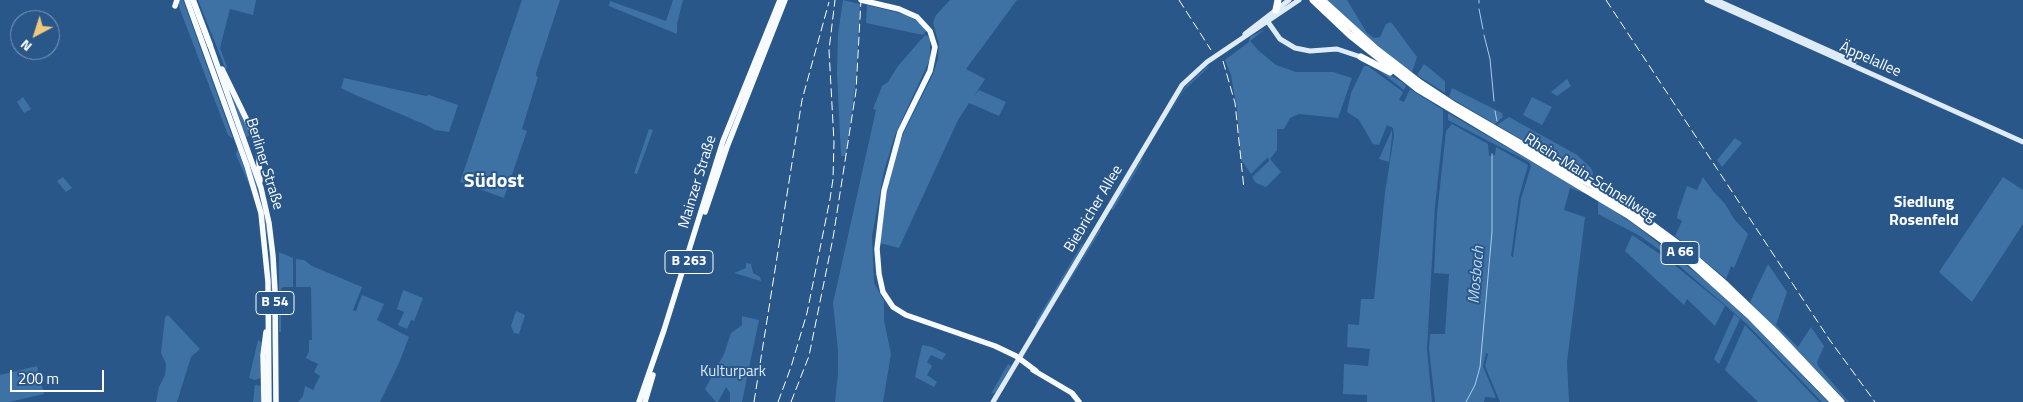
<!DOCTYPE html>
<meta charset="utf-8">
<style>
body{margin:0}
#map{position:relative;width:2023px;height:402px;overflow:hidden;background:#295789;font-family:"Titillium Web",sans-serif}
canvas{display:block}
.north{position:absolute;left:10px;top:10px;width:50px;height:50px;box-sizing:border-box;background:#295789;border:1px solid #7f9ab8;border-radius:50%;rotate:220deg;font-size:14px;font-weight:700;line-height:20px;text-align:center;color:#fff}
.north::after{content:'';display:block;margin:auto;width:18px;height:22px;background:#f0c97d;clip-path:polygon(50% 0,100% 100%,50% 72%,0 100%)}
.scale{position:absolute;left:10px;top:370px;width:94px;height:22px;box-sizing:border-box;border:2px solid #fff;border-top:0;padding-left:6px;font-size:15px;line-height:18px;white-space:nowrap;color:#fff;-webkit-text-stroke:4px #295789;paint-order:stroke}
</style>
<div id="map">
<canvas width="2023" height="402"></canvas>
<div class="north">N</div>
<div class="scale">200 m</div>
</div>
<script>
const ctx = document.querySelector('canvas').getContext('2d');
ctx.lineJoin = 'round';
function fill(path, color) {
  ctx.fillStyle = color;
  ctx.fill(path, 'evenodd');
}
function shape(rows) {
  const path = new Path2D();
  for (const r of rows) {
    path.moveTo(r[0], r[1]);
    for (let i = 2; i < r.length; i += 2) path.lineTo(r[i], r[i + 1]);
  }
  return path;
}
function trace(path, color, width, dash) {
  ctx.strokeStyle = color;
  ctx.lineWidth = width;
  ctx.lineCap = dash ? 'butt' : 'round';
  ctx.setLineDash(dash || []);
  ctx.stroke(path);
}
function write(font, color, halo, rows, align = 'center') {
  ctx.font = font + ' "Titillium Web",sans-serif';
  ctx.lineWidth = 4;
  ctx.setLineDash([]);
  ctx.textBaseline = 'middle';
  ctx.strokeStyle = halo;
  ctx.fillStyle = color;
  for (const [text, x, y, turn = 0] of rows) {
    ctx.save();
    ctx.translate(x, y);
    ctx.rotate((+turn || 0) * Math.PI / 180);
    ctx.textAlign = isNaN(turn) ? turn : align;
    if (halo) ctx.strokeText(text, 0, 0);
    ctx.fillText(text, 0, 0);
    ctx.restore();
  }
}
fill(shape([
 [179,0,183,0,233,139,228,135,179,7],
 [198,0,256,0,253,15,230,9,220,48,227,67,226,70],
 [522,0,560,0,536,73,536,76,538,77,522,129,527,131,504,198,460,182],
 [673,0,683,0,677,24,677,34,609,6,610,1,666,21],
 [843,0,860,4,860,6,856,79,846,156,841,156,837,72,838,34],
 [950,0,1017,0,966,69,985,79,974,96,979,90,1006,102,999,116,969,103,958,120,899,248,880,243,886,196,895,157,904,132,933,74,938,59,939,44,933,23,936,15],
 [1327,0,1347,0,1367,33,1374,38,1380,37,1386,24,1391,22,1417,57,1412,72,1403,67,1358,29],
 [867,5,907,15,921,24,926,31,923,35,866,23],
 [1265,29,1250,41,1259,51,1276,65,1296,72,1333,72,1352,78,1338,118,1299,114,1290,118,1284,129,1277,129,1277,150,1270,159,1281,172,1266,187,1256,183,1252,177,1269,161,1268,157,1251,174,1241,160,1237,109,1231,75,1225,60,1249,42,1250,37],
 [925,35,929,37,930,40,930,59,895,135,884,171,872,236,874,283,884,301,884,320,891,354,883,402,835,402,838,373,838,350,833,303,876,110,873,109,882,86,888,82,898,66],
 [1369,63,1402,82,1406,86,1404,90],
 [1424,64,1445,81,1445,93,1417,75],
 [1208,66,1209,67,1185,89,1161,126,1186,86],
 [1364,66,1368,66,1403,92,1399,100,1404,102,1410,89,1443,110,1443,132,1435,206,1427,349,1432,402,1367,402,1367,395,1343,394,1344,364,1368,366,1370,349,1347,347,1348,324,1359,325,1361,299,1374,299,1385,193,1394,136,1393,128,1387,125,1379,145,1373,144,1359,120,1347,112,1351,93],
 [223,74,251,131,249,132,250,136,246,137,244,131],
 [344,78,426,96,429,95,458,105,449,132,435,130,426,125,351,93,341,88],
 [1567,79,1571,86,1557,96,1551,92],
 [1452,88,1502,113,1503,117,1495,124,1449,97],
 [23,97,31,109,24,113,17,102],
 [1532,97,1552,107,1542,125,1523,115],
 [1448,113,1589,195,1570,188,1564,210,1585,217,1567,362,1569,402,1500,402,1485,366,1488,354,1486,353,1483,366,1496,398,1485,397,1484,402,1435,402,1429,349,1430,334,1445,334,1449,274,1434,273,1437,214,1446,131,1452,124,1488,144,1489,156,1495,155,1496,147,1528,165,1519,197,1511,256,1513,257,1521,199,1531,166,1529,162,1448,120],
 [1509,117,1577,155,1591,168,1593,173,1591,181,1497,125],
 [649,129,653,130,637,174,634,173],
 [1392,130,1392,136,1389,162,1379,159],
 [1735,138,1742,143,1722,167,1717,160],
 [245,148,256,180,267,226,272,266,274,402,269,246,261,203,244,149],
 [237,149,239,153,253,193,236,155],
 [1143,157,1141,163,1113,210,1111,209],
 [63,177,72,188,66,192,57,181],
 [1703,177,1713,191,1725,204,1734,219,1748,234,1734,268,1731,266,1726,279,1675,236,1682,221,1677,218,1678,212,1687,186,1697,190],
 [2003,177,2023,190,2023,224,1972,302,1939,272],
 [1598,200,1635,225,1710,284,1758,329,1828,402,1822,402,1748,325,1668,256,1640,236,1598,214],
 [1100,228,1101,230,1052,309],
 [1632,235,1667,259,1725,306,1715,326,1687,299,1684,305,1625,251],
 [1082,244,1083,245,1079,252,1037,324,1035,323],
 [279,252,293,258,293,287,283,287,281,289,281,332,279,332],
 [296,259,304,260,312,266,362,287,353,310,358,312,356,311,362,295,384,304,377,320,409,337,399,363,380,402,298,402,303,396,305,386,313,390,320,376,314,372,318,364,306,358,309,351,309,340,312,340,311,287,296,287],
 [746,263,751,264,753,273,760,277,761,281,734,273,746,268],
 [1768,264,1787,292,1776,325,1798,347,1811,327,1824,346,1817,362,1818,366,1849,402,1847,402,1750,302],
 [403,290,423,298,414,321,411,320,407,329,398,325,404,312,397,309],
 [516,311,525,315,519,334,514,333,511,326],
 [1734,314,1740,319,1719,364,1714,359],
 [168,315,200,349,191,357,177,402,156,402,159,387,165,375,166,364,161,353,165,317],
 [742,316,759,320,742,402,730,402,730,393,726,387,718,402,716,402,705,389,724,354,731,333,742,325],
 [1745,325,1777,358,1819,402,1758,402,1725,370],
 [258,340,261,342,260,378,255,380,249,378],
 [922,345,932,347,946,354,942,360,931,355,927,362,932,366,927,375,937,382,934,387,915,377],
 [1008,364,1011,366,996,392,991,394],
 [37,366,44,394,9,402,0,402,0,375],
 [255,385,261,386,261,402,253,402]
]), '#3e72a5');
trace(shape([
 [1479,0,1479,3],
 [1479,9,1483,29],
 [1484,35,1490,59,1494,101],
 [1495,111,1497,121],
 [1466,402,1475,385,1480,367,1492,232,1492,154]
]), '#abcbe9', 1);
trace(shape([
 [1707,0,2023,142],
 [1716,0,1854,62],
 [1268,22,1280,39,1295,48,1310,51,1337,49,1361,57],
 [1245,34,1289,0],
 [993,402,1182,85,1207,62,1299,0]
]), '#e0ebf8', 5);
trace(shape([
 [187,0,247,166,261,213,268,282,269,402],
 [861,0,899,9,917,17,930,31,935,47,930,71,900,132,884,191,877,249,879,274,883,292,893,307,906,315,995,346,1016,356,1036,371],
 [175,6,177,0],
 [210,45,261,188,269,223,273,256,275,291,276,402],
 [222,69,258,143,260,181],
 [705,212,727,147,785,0],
 [1033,370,1072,393,1079,402],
 [264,402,263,355,266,332],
 [639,402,664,330,723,141,780,0],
 [645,402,653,375]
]), '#f8fbfe', 5.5);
trace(shape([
 [193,0,210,45]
]), '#fcfdfe', 6);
trace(shape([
 [1313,0,1350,35,1418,89,1628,215,1679,252,1751,317,1834,402],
 [1322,0,1376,49,1420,83,1452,104,1592,185,1636,213,1682,247,1726,285,1775,332,1841,402],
 [1276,10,1278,0],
 [1361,57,1390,72]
]), '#fff', 7);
trace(shape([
 [1179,0,1211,50],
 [1606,0,1829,339,1875,402],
 [1223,61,1235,103,1244,189],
 [754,402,802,100,829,2],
 [778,402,791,367,807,313,830,199,833,179,834,142,829,50,835,0],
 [791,402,809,356,833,238,856,91,861,0]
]), '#fff', 1, [9, 4]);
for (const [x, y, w] of [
 [1680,253,38],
 [689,262,48],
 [275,303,38]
]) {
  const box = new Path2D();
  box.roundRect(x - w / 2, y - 11.5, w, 23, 4);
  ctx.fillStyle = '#295789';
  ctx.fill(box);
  trace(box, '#fff', 1);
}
write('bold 14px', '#fff', null, [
 ["A 66",1680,253],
 ["B 263",689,262],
 ["B 54",275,303]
]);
write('15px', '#fff', '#295789', [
 ["Äppelallee",1870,60,24],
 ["Berliner Straße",264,164,73],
 ["Rhein-Main-Schnellweg",1590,178,32],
 ["Mainzer Straße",698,182,-73],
 ["Biebricher Allee",1094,209,-59]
]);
write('15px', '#dae8f7', '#295789', [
 ["Kulturpark",733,372]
]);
write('bold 16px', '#fff', '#295789', [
 ["Siedlung",1924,203],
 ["Rosenfeld",1924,221]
]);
write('italic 16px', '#c2d9f0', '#295789', [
 ["Mosbach",1477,275,-85]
]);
write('bold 20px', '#fff', '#295789', [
 ["Südost",494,182]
]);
</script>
